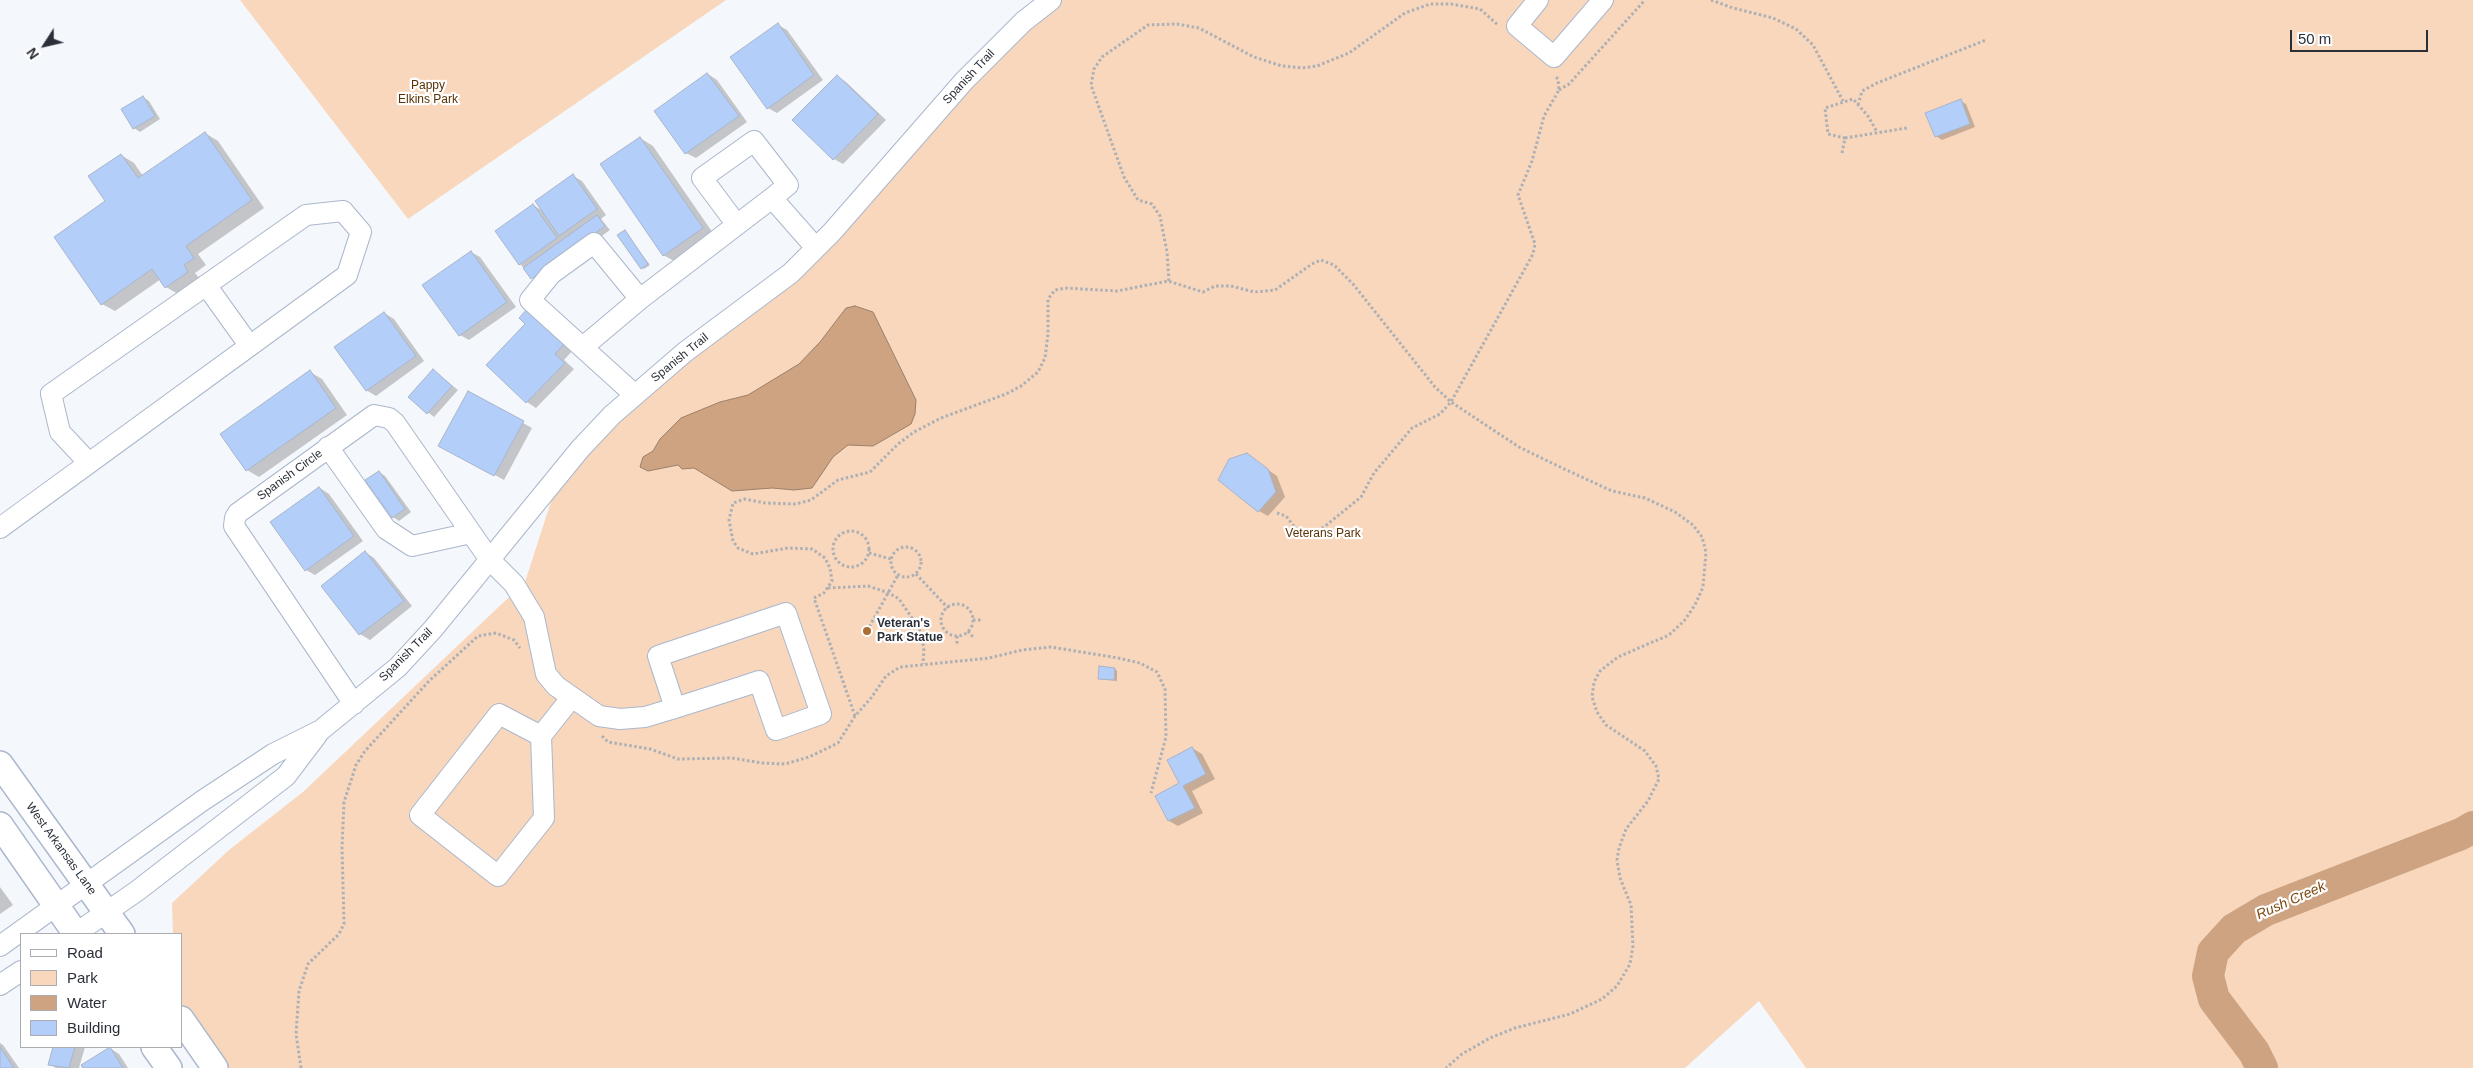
<!DOCTYPE html>
<style>
body{margin:0}
#map{position:relative;width:2473px;height:1068px;overflow:hidden;background:#f4f7fb;font-family:Helvetica,sans-serif}
canvas{display:block}
.legend{position:absolute;left:20px;top:933px;width:162px;height:115px;box-sizing:border-box;background:#fff;border:1px solid #aaacaf;margin:0;padding:6px 9px;list-style:none;font-size:15px;color:#2a2f38}
.legend li{display:flex;align-items:center;gap:10px;height:25px}
.legend b{width:25px;border:1px solid #aaacaf}
.north{position:absolute;left:20px;top:20px;width:50px;height:50px;-webkit-text-stroke:4px #fff;paint-order:stroke;rotate:235deg;font-size:14px;font-weight:700;line-height:20px;text-align:center;color:#2a2f38}
.north::after{content:'';display:block;margin:auto;width:18px;height:22px;background:#2a2f38;clip-path:polygon(50% 0,100% 100%,50% 72%,0 100%)}
.scale{position:absolute;left:2290px;top:30px;width:138px;height:22px;box-sizing:border-box;border:2px solid #2a2f38;border-top:0;padding-left:6px;font-size:15px;line-height:18px;white-space:nowrap;color:#2a2f38;-webkit-text-stroke:4px #fff;paint-order:stroke}
</style>
<div id="map">
<canvas width="2473" height="1068"></canvas>
<ul class="legend">
<li><b style="height:6px;background:#fff"></b>Road</li>
<li><b style="height:14px;background:#f8d7bc"></b>Park</li>
<li><b style="height:14px;background:#cda381"></b>Water</li>
<li><b style="height:14px;background:#b4cefa"></b>Building</li>
</ul>
<div class="north">N</div>
<div class="scale">50 m</div>
</div>
<script>
const ctx = document.querySelector('canvas').getContext('2d');
ctx.lineJoin = 'round';
function fill(path, color) {
  ctx.fillStyle = color;
  ctx.fill(path, 'evenodd');
}
function shape(rows) {
  const path = new Path2D();
  for (const r of rows) {
    if (r.length === 3) {
      path.moveTo(r[0] + r[2], r[1]);
      path.arc(r[0], r[1], r[2], 0, 2 * Math.PI);
      continue;
    }
    path.moveTo(r[0], r[1]);
    for (let i = 2; i < r.length; i += 2) path.lineTo(r[i], r[i + 1]);
  }
  return path;
}
function trace(path, color, width, dash) {
  ctx.strokeStyle = color;
  ctx.lineWidth = width;
  ctx.lineCap = dash ? 'butt' : 'round';
  ctx.setLineDash(dash || []);
  ctx.stroke(path);
}
function write(font, color, halo, rows, align = 'center') {
  ctx.font = font + ' Helvetica,sans-serif';
  ctx.lineWidth = 4.5;
  ctx.setLineDash([]);
  ctx.textBaseline = 'middle';
  ctx.strokeStyle = halo;
  ctx.fillStyle = color;
  for (const [text, x, y, turn = 0] of rows) {
    ctx.save();
    ctx.translate(x, y);
    ctx.rotate((+turn || 0) * Math.PI / 180);
    ctx.textAlign = isNaN(turn) ? turn : align;
    if (halo) ctx.strokeText(text, 0, 0);
    ctx.fillText(text, 0, 0);
    ctx.restore();
  }
}
fill(shape([
 [240,0,726,0,408,219],
 [1059,0,2473,0,2473,1068,1806,1068,1759,1001,1685,1068,215,1068,181,1019,181,934,173,934,172,903,229,850,303,792,525,582,560,474,883,173]
]), '#f8d7bc');
const water = shape([
 [855,306,873,312,916,400,915,414,911,424,873,446,848,445,833,457,812,488,794,490,772,488,732,491,694,468,682,469,678,465,648,471,640,467,643,457,653,451,660,439,681,418,720,402,748,395,799,364,820,342,846,308,855,306]
]);
fill(water, '#cda381');
trace(water, '#9c806b', 1);
fill(shape([
 [778,25,787,30,823,80,777,113,768,108],
 [708,74,717,80,747,122,696,158,686,153],
 [837,76,846,82,886,120,843,164,834,159],
 [143,97,149,101,160,119,140,132,134,128],
 [1960,101,1966,104,1975,127,1942,140,1936,136],
 [205,133,218,141,264,208,198,254,206,265,195,273,200,279,178,294,166,287,161,279,115,311,102,304,107,201,121,155,134,163,143,176],
 [640,138,653,146,715,236,676,262,663,255],
 [573,176,582,181,606,215,601,219,610,230,538,282,520,264,533,205,543,211],
 [625,232,650,265,644,269,642,268],
 [471,252,480,257,516,307,469,340,460,335],
 [528,310,573,350,564,360,574,369,536,408,527,402,488,365,527,324],
 [384,313,394,319,424,361,376,396,366,390],
 [433,370,458,390,434,417,409,397],
 [310,372,322,379,347,415,259,477,247,470],
 [469,393,532,428,504,480,440,445],
 [1247,455,1277,476,1285,497,1268,516,1259,511],
 [379,472,385,476,411,512,399,521,393,517],
 [320,488,329,494,363,541,315,575,306,570],
 [365,552,374,558,412,606,370,640,360,634,322,586],
 [1115,669,1117,671,1117,681,1099,679],
 [1192,748,1202,754,1215,779,1192,791,1203,813,1178,826,1169,821,1156,796,1181,784],
 [0,887,13,905,0,914],
 [0,1043,3,1045,19,1068,0,1068],
 [47,1047,85,1047,79,1068,56,1068,49,1064,53,1048],
 [110,1048,119,1054,128,1068,84,1068]
]), '#0003');
trace(shape([
 [2262,1068,2254,1052,2214,999,2208,976,2213,952,2234,929,2266,910,2461,834,2473,827]
]), '#cda381', 32);
const building = shape([
 [778,23,814,75,767,109,730,57,778,23],
 [707,73,739,116,685,154,654,111,707,73],
 [837,75,878,114,833,160,792,120,837,75],
 [143,96,155,116,133,129,121,109,143,96],
 [1961,99,1970,124,1935,137,1925,113,1961,99],
 [205,132,252,200,186,246,194,258,184,265,188,272,165,288,152,269,101,305,54,237,105,201,88,176,121,154,138,178,205,132],
 [640,137,703,228,663,256,600,164,640,137],
 [573,174,597,209,559,236,535,201,573,174],
 [533,204,557,238,519,265,495,231,533,204],
 [597,215,605,226,531,279,523,268,597,215],
 [625,230,648,264,641,269,617,235,625,230],
 [471,251,507,302,459,336,422,285,471,251],
 [527,309,564,344,555,354,565,363,526,403,486,365,525,324,519,318,527,309],
 [384,312,416,356,366,391,334,347,384,312],
 [433,369,452,386,427,414,408,397,433,369],
 [310,370,336,408,246,471,220,434,310,370],
 [468,391,524,421,494,476,438,446,468,391],
 [1247,453,1268,469,1276,492,1258,512,1218,480,1229,459,1247,453],
 [379,471,405,509,392,518,365,480,379,471],
 [319,487,354,536,305,571,270,522,319,487],
 [365,551,404,601,359,635,321,586,365,551],
 [1099,666,1115,668,1114,680,1098,679,1099,666],
 [1192,747,1206,774,1183,786,1195,808,1168,821,1155,796,1179,783,1167,760,1192,747],
 [0,1047,14,1068,0,1068,0,1047],
 [53,1047,75,1047,69,1068,48,1065,53,1047],
 [110,1047,123,1068,83,1068,81,1065,110,1047]
]);
fill(building, '#b4cefa');
trace(building, '#a8b4ca', 1);
const minor = shape([
 [1538,0,1517,26,1554,57,1603,0],
 [737,225,702,178,754,141,788,185,772,198],
 [206,285,249,345],
 [583,347,640,299],
 [635,395,530,300,551,274,594,243,640,299,772,198,816,248],
 [328,447,386,529,412,546,471,533],
 [0,528,347,275,361,232,343,211,306,215,51,394,60,432,88,462],
 [354,704,234,526,235,518,238,513,374,415,389,418,395,423,490,560,514,584,534,617,546,674,556,686,599,716,620,719,645,717,675,708,744,686,759,681,776,730,821,714,786,613,658,656,675,708],
 [541,736,499,714,420,815,498,876,544,818,541,736,572,697],
 [75,934,137,891,286,776,317,735],
 [0,946,202,801,273,754,321,730,398,667,433,629,580,449,612,415,685,352,791,273,832,232,964,81,1024,21,1051,0],
 [0,985,21,971]
]);
const major = shape([
 [0,764,122,934],
 [0,825,76,934],
 [181,1019,215,1068],
 [154,1047,169,1068]
]);
trace(minor, '#aab7cc', 22);
trace(major, '#aab7cc', 28);
trace(shape([
 [1711,0,1733,8,1773,18,1796,29,1813,45,1843,101],
 [1559,90,1569,84,1645,0],
 [1858,105,1862,91,1877,83,1986,40],
 [1845,138,1907,128],
 [1842,153,1845,138,1828,134,1825,108,1853,99,1868,116,1877,132],
 [1169,281,1167,252,1160,216,1152,204,1138,200,1124,177,1091,85,1094,69,1102,57,1148,25,1177,24,1199,28,1254,57,1282,66,1302,68,1317,66,1349,53,1405,13,1430,4,1451,4,1480,9,1498,25],
 [1277,513,1286,516,1300,534,1312,533,1324,527,1361,497,1374,473,1412,428,1440,414,1451,402,1533,254,1535,244,1518,195,1532,161,1544,116,1559,90,1558,79,1555,76],
 [851,549,18],
 [906,562,15],
 [869,553,891,559],
 [916,574,948,608],
 [828,588,868,586,889,593,899,599,919,628,924,648,923,664],
 [957,620,16],
 [973,620,983,620],
 [867,631,898,575],
 [968,631,973,637],
 [957,636,957,645],
 [855,716,814,598,824,593,832,581,830,568,825,558,812,549,788,548,753,554,738,548,733,541,729,520,733,503,745,499,765,503,796,504,811,500,838,480,870,472,898,444,914,432,941,418,1006,394,1021,386,1038,372,1045,358,1048,334,1048,299,1055,290,1065,288,1117,291,1168,281,1203,292,1215,286,1231,286,1254,292,1275,290,1312,264,1321,260,1334,265,1353,284,1435,387,1451,402,1519,447,1560,467,1612,491,1645,498,1675,512,1693,525,1702,537,1706,552,1703,587,1695,605,1684,621,1669,635,1618,657,1600,671,1594,682,1592,697,1597,712,1606,725,1645,751,1656,766,1659,779,1648,801,1626,829,1619,848,1617,860,1620,878,1631,905,1633,946,1630,964,1617,986,1602,999,1570,1014,1515,1028,1490,1038,1462,1054,1446,1068],
 [602,736,608,742,650,749,678,759,732,758,762,763,785,764,809,757,838,743,855,716,871,698,886,676,900,667,989,658,1022,650,1051,647,1118,658,1140,663,1157,672,1165,689,1166,737,1151,793],
 [301,1068,296,1034,299,991,308,964,339,934,344,924,342,847,344,802,356,765,365,751,429,681,478,636,496,633,514,640,520,648]
]), '#acb0b5', 3, [2.5, 2.5]);
trace(minor, '#fff', 20);
trace(major, '#fff', 25);
for (const [x, y, r, color] of [
 [867,631,5,"#ac6d34"]
]) {
  const dot = new Path2D();
  dot.arc(x, y, r, 0, 2 * Math.PI);
  ctx.fillStyle = color;
  ctx.fill(dot);
  trace(dot, '#fff', 2);
}
write('12px', '#2a2f38', '#fff', [
 ["Spanish Trail",969,77,-47],
 ["Spanish Trail",680,358,-39],
 ["Spanish Circle",290,475,-36],
 ["Spanish Trail",406,655,-45],
 ["West Arkansas Lane",61,849,54]
]);
write('12px', '#593105', '#fff', [
 ["Pappy",428,86],
 ["Elkins Park",428,100],
 ["Veterans Park",1323,534]
]);
write('bold 12px', '#2a2f38', '#fff', [
 ["Veteran's",877,624],
 ["Park Statue",877,638]
], 'left');
write('italic 14px', '#7d470f', '#fff', [
 ["Rush Creek",2291,901,-24]
]);
</script>
